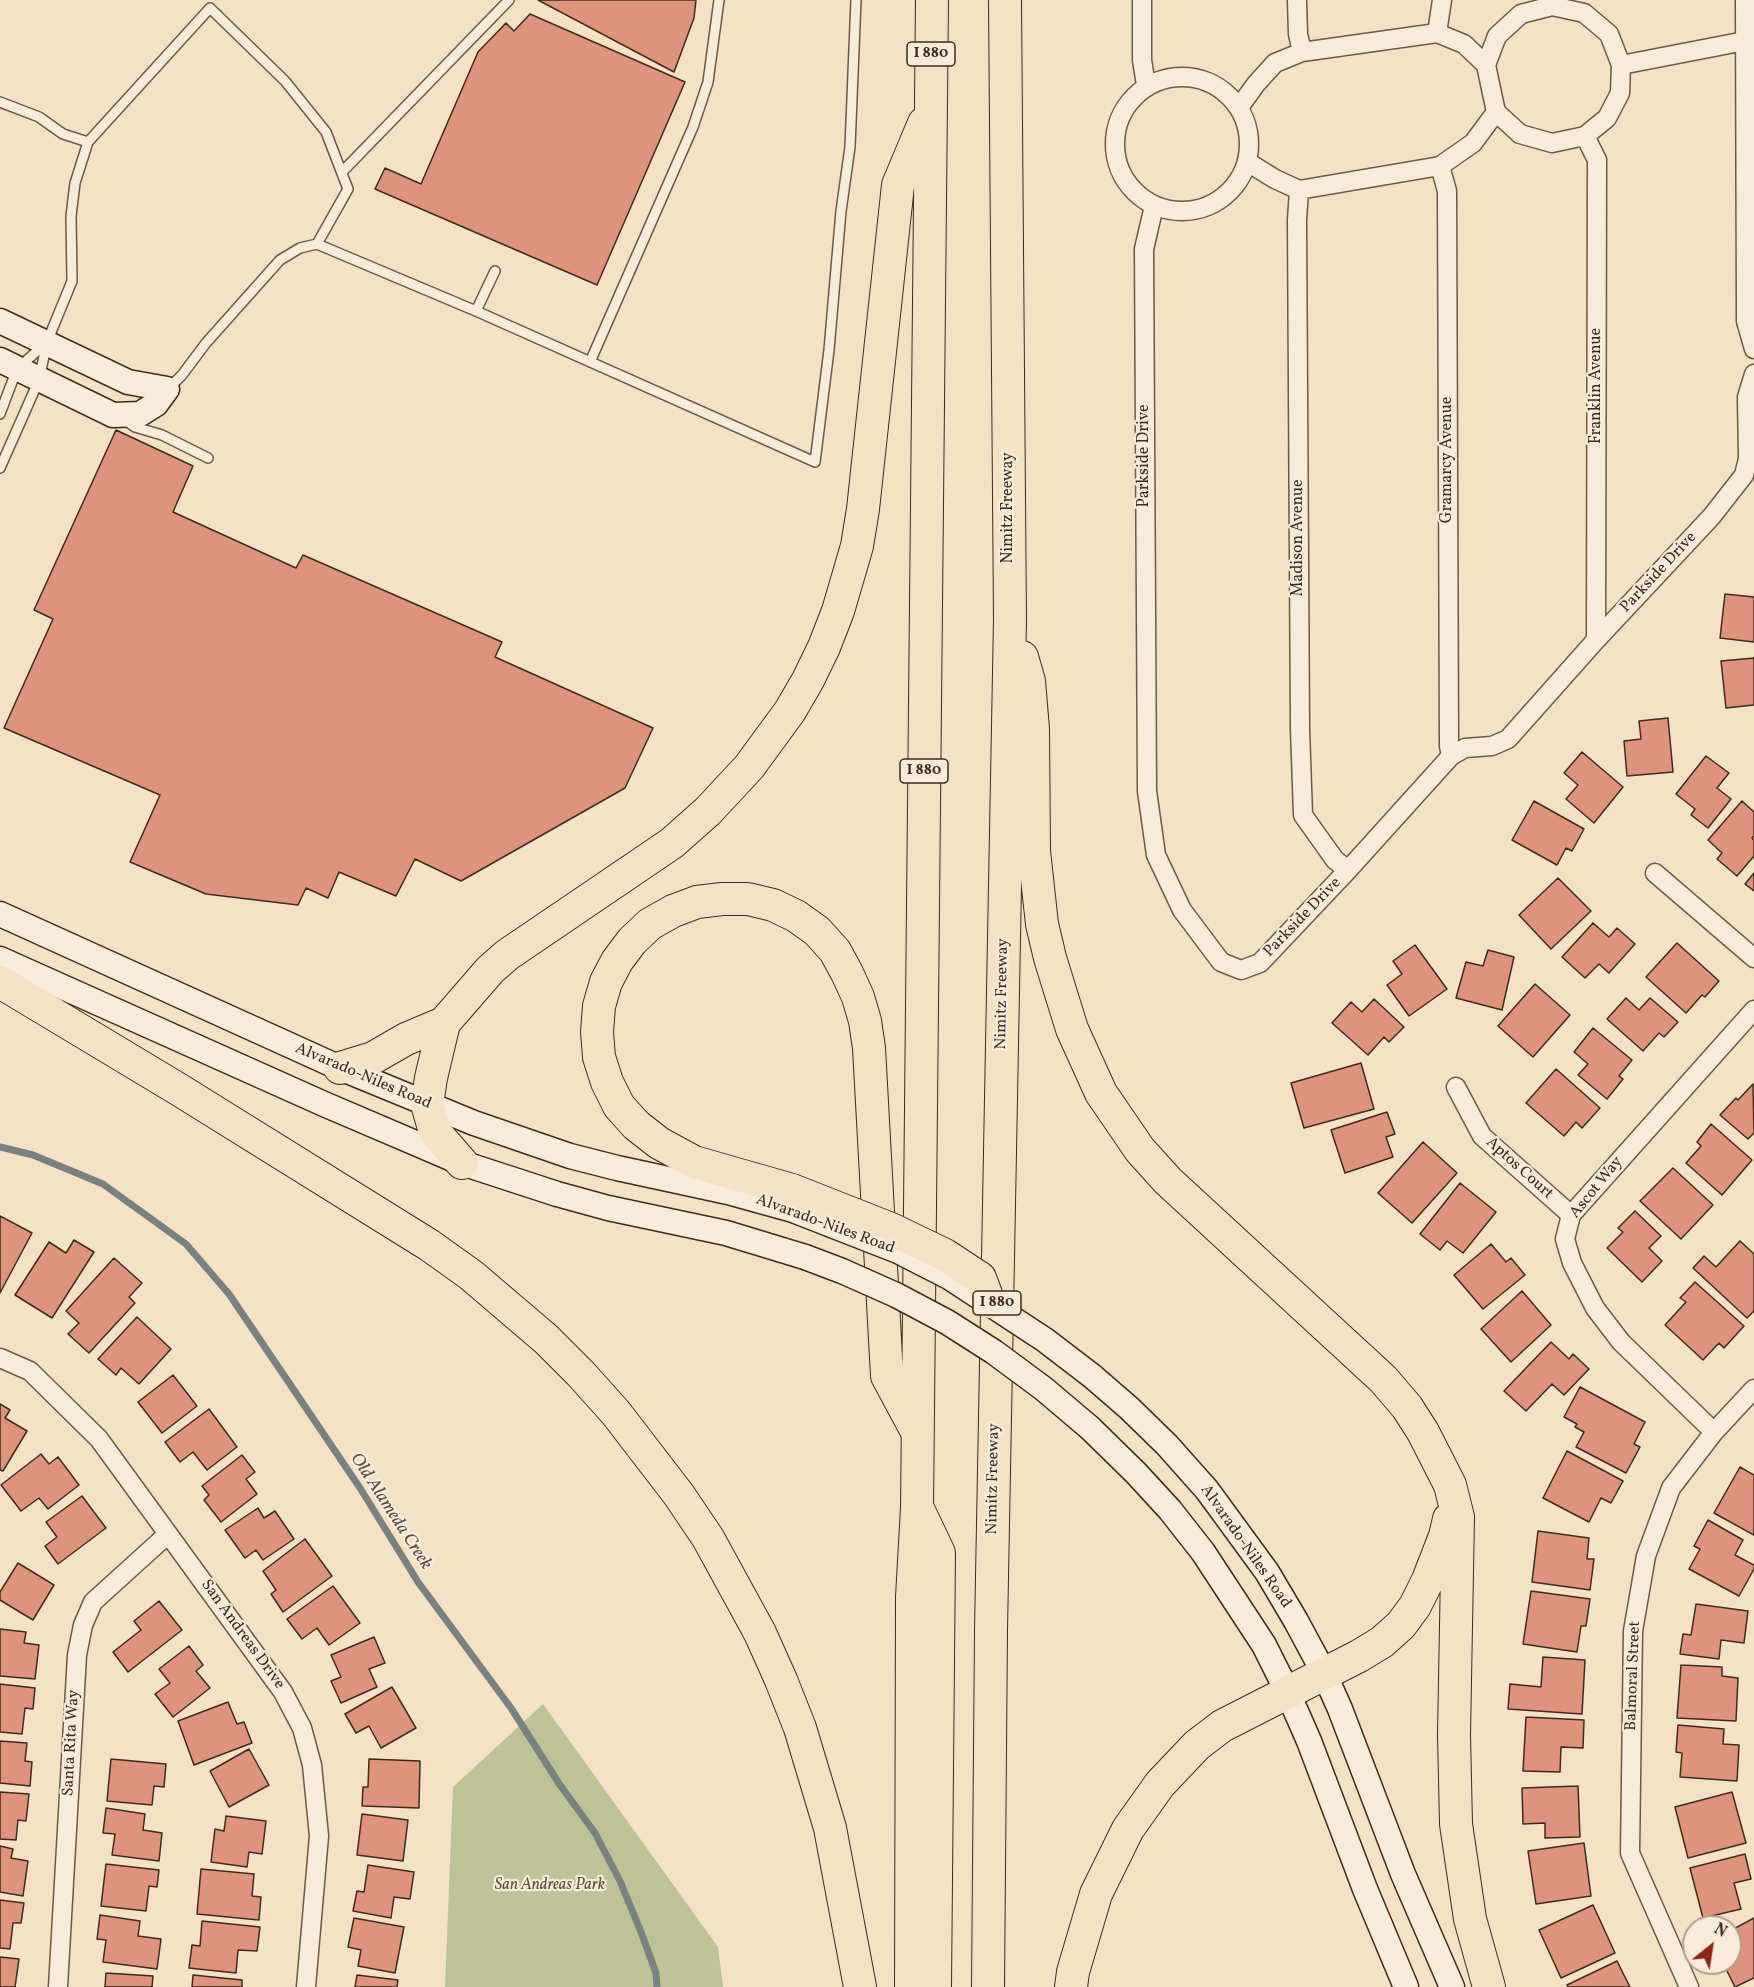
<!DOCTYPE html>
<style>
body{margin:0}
#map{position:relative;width:1754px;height:1987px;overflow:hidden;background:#f5e2c5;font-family:Vollkorn,serif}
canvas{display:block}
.north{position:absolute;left:1682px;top:1915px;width:60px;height:60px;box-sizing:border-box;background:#f8ecd9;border:2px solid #ae9f8d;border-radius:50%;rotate:30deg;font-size:16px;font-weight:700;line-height:24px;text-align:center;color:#3e2b1c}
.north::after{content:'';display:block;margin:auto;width:21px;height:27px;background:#8f2418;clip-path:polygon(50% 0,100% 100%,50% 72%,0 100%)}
</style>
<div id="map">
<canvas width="1754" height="1987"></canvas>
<div class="north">N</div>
</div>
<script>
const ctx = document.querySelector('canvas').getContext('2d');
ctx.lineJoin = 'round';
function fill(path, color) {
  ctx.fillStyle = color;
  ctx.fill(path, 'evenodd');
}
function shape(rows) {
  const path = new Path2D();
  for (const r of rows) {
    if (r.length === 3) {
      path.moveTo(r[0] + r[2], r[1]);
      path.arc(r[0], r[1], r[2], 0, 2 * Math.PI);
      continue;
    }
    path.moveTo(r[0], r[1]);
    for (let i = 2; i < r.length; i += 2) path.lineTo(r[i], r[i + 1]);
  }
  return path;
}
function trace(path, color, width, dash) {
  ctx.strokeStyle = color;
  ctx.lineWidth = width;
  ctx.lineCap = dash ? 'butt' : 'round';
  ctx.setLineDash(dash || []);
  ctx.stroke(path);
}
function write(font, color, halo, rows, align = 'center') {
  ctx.font = font + ' Vollkorn,serif';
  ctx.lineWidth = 4.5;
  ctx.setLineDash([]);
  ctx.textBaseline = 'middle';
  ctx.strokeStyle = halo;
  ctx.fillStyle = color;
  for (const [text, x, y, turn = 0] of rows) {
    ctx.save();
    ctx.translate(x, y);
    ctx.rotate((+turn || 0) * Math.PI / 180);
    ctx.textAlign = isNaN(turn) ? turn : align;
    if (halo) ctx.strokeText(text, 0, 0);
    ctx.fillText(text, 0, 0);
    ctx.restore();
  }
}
fill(shape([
 [543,1704,718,1947,723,1987,445,1987,453,1787]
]), '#bdc394');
trace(shape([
 [0,1147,33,1155,103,1184,186,1244,229,1294,360,1488,418,1582,511,1708,560,1785,595,1833,620,1881,641,1932,656,1973,657,1987]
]), '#7a817e', 7);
const building = shape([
 [538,0,696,0,694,18,674,72,538,0],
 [530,14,685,82,597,285,375,189,385,168,421,184,478,52,506,23,514,31,530,14],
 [116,430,193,466,173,512,296,568,303,555,502,642,495,657,653,728,625,788,461,881,415,859,396,896,339,872,328,898,306,888,298,905,206,894,130,862,160,795,4,728,53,619,34,610,116,430],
 [1725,594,1754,597,1754,642,1720,638,1725,594],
 [1754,658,1754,705,1726,708,1721,661,1754,658],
 [1668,718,1673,772,1627,776,1624,741,1641,739,1639,721,1668,718],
 [1582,752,1623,787,1594,823,1566,799,1578,785,1564,773,1582,752],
 [1706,756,1729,773,1717,788,1731,799,1708,828,1691,815,1695,809,1676,794,1706,756],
 [1534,801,1584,829,1572,851,1566,848,1557,865,1512,840,1534,801],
 [1742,801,1754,812,1754,836,1752,838,1754,840,1754,856,1737,876,1717,859,1722,853,1708,840,1742,801],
 [1754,873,1754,891,1745,884,1754,873],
 [1558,878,1591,911,1551,949,1519,915,1558,878],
 [1593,923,1609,937,1617,928,1635,944,1609,973,1599,964,1585,978,1562,957,1593,923],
 [1677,943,1719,981,1705,997,1702,995,1686,1013,1646,977,1677,943],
 [1415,945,1447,989,1409,1016,1387,985,1402,974,1393,961,1415,945],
 [1488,950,1514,957,1502,1010,1456,998,1466,962,1483,966,1488,950],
 [1535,984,1570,1015,1533,1057,1498,1026,1535,984],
 [1626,998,1639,1010,1650,998,1678,1022,1664,1037,1659,1033,1643,1051,1607,1019,1626,998],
 [1374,999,1404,1027,1389,1042,1384,1037,1368,1055,1332,1023,1351,1002,1362,1012,1374,999],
 [1593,1028,1632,1060,1619,1076,1623,1079,1607,1099,1578,1075,1588,1064,1574,1052,1593,1028],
 [1361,1063,1374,1109,1304,1128,1291,1083,1361,1063],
 [1556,1069,1600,1108,1582,1128,1576,1122,1564,1136,1526,1103,1556,1069],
 [1753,1084,1754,1133,1748,1139,1720,1115,1736,1098,1738,1100,1753,1084],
 [1387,1112,1395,1134,1386,1137,1393,1157,1345,1173,1331,1130,1387,1112],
 [1711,1124,1752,1160,1722,1195,1686,1163,1701,1146,1697,1142,1711,1124],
 [1423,1142,1457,1173,1412,1223,1378,1193,1423,1142],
 [1673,1168,1713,1205,1681,1239,1640,1201,1673,1168],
 [1460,1183,1496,1212,1463,1253,1447,1241,1440,1250,1420,1234,1460,1183],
 [1635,1211,1661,1236,1649,1248,1662,1261,1642,1282,1607,1248,1623,1232,1618,1228,1635,1211],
 [0,1216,32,1233,0,1293,0,1216],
 [74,1240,94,1252,52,1318,15,1295,49,1242,66,1253,74,1240],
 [1740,1241,1754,1254,1754,1311,1747,1318,1693,1268,1704,1256,1716,1267,1740,1241],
 [1491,1244,1506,1262,1511,1258,1525,1275,1483,1309,1454,1275,1491,1244],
 [114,1258,142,1283,129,1297,135,1303,89,1353,68,1334,79,1323,66,1311,114,1258],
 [1695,1282,1744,1326,1724,1348,1719,1343,1703,1360,1665,1325,1686,1302,1680,1298,1695,1282],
 [1522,1291,1551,1325,1511,1362,1481,1329,1522,1291],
 [137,1317,171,1349,139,1384,121,1368,116,1375,98,1359,137,1317],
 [1551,1342,1569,1359,1573,1354,1589,1369,1564,1395,1552,1384,1526,1411,1504,1391,1551,1342],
 [173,1375,197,1406,162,1433,138,1402,173,1375],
 [1580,1387,1645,1422,1634,1444,1640,1447,1626,1473,1576,1447,1584,1432,1575,1427,1577,1424,1564,1417,1580,1387],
 [0,1404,10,1410,5,1418,27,1431,3,1471,0,1470,0,1404],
 [209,1409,237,1447,207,1470,193,1452,180,1462,165,1442,209,1409],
 [1567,1451,1623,1481,1611,1503,1601,1498,1589,1522,1543,1498,1567,1451],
 [41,1454,49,1464,58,1457,79,1485,48,1509,39,1498,21,1511,1,1485,41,1454],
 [242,1455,255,1472,246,1479,257,1494,221,1522,204,1500,209,1495,202,1486,242,1455],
 [1740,1467,1754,1475,1754,1535,1714,1513,1740,1467],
 [82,1496,106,1528,58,1564,45,1546,57,1537,46,1522,82,1496],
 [258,1508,264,1518,275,1511,294,1539,263,1560,256,1550,245,1558,225,1530,258,1508],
 [1708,1520,1743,1540,1735,1555,1754,1565,1754,1569,1739,1596,1689,1569,1700,1549,1694,1546,1708,1520],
 [1538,1531,1589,1538,1587,1559,1594,1559,1590,1590,1532,1582,1538,1531],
 [305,1539,332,1576,283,1612,271,1594,276,1590,263,1571,305,1539],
 [18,1563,54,1585,33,1620,0,1600,0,1592,18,1563],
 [333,1586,360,1623,329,1645,317,1628,302,1639,287,1619,333,1586],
 [1531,1591,1590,1599,1586,1626,1581,1626,1577,1652,1523,1644,1531,1591],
 [159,1601,182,1630,128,1672,113,1652,141,1630,134,1621,159,1601],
 [1696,1604,1748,1611,1744,1643,1721,1640,1719,1659,1680,1654,1683,1634,1691,1635,1696,1604],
 [0,1629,26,1632,24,1643,39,1645,35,1679,0,1676,0,1629],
 [374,1637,385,1663,369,1669,377,1687,341,1703,331,1681,341,1677,331,1655,374,1637],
 [189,1646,203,1665,196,1671,210,1688,173,1717,155,1694,170,1683,159,1669,189,1646],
 [1543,1657,1585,1660,1582,1714,1508,1709,1510,1684,1541,1687,1543,1657],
 [1681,1665,1722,1667,1722,1676,1738,1678,1736,1721,1677,1718,1681,1665],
 [0,1684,35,1688,33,1709,25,1708,22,1734,0,1732,0,1684],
 [392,1687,416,1728,381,1748,369,1726,356,1733,345,1714,392,1687],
 [228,1702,237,1724,244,1722,252,1743,194,1765,178,1721,228,1702],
 [1526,1717,1584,1720,1583,1748,1561,1747,1560,1772,1523,1771,1526,1717],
 [1678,1725,1724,1729,1723,1744,1739,1745,1737,1781,1680,1777,1682,1753,1676,1752,1678,1725],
 [0,1741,27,1743,25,1761,32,1762,30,1786,0,1783,0,1741],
 [249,1749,269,1785,229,1807,210,1771,249,1749],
 [111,1759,166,1764,164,1787,154,1786,152,1805,107,1801,111,1759],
 [369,1759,420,1761,419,1808,362,1806,363,1787,368,1787,369,1759],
 [1578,1786,1580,1837,1545,1838,1545,1823,1523,1824,1522,1788,1578,1786],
 [0,1792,29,1794,26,1821,18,1820,16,1840,0,1839,0,1792],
 [1732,1792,1746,1843,1688,1858,1675,1807,1732,1792],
 [106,1808,145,1814,143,1830,162,1833,159,1861,112,1855,115,1834,103,1833,106,1808],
 [362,1814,408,1820,403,1861,357,1855,362,1814],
 [226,1816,266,1821,262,1854,249,1852,247,1867,211,1862,215,1829,224,1831,226,1816],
 [1584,1843,1591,1896,1536,1904,1528,1851,1584,1843],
 [0,1846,13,1849,11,1858,28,1861,23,1896,0,1892,0,1846],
 [1745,1854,1751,1879,1734,1883,1741,1909,1703,1918,1690,1868,1745,1854],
 [106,1864,159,1870,157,1887,149,1886,146,1911,101,1906,106,1864],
 [368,1865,414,1872,410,1899,394,1897,391,1918,353,1911,357,1891,364,1892,368,1865],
 [201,1869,254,1874,252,1896,261,1897,259,1920,197,1914,201,1869],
 [0,1900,24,1903,21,1923,13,1923,10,1949,0,1948,0,1900],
 [1593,1905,1615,1953,1561,1978,1539,1930,1593,1905],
 [100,1915,140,1921,138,1936,161,1939,157,1969,103,1962,106,1940,97,1939,100,1915],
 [354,1918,404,1927,395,1973,358,1966,361,1950,348,1947,354,1918],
 [1754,1918,1754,1978,1735,1987,1723,1963,1730,1963,1730,1931,1754,1918],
 [202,1921,260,1927,257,1951,238,1950,236,1973,189,1968,192,1945,200,1946,202,1921],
 [0,1957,19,1959,15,1987,0,1987,0,1957],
 [1617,1961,1630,1987,1568,1987,1567,1985,1617,1961],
 [106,1973,153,1976,152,1987,105,1987,106,1973],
 [193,1975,242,1980,242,1987,192,1987,193,1975],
 [357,1975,398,1980,397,1987,355,1987,357,1975]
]);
fill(building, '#de937d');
trace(building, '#3e2b1c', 1.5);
const lane = shape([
 [0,102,39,117,63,134,88,142],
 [342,172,509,0],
 [476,311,495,271],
 [590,362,693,127,708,82,719,0],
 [169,388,182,375,206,343,280,260,300,248,317,244,476,311,815,462,829,350,841,211,850,147,856,0],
 [0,414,17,369,45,344],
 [126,421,135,427,162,435,208,458],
 [0,468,39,380,47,342,72,281,71,216,75,183,88,142,210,8,285,81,326,132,348,189,317,244]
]);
const street = shape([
 [1142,0,1142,60,1146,85],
 [1297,0,1298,34,1302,52],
 [1745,0,1746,321,1754,349],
 [1437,33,1442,0],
 [1621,65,1745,41],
 [1182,144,67],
 [1240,106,1256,84,1275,63,1302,52,1437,33,1464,44,1486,65,1496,112,1520,134,1552,143,1585,136,1607,118,1620,93,1621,65,1609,34,1584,13,1552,6,1521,14,1497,36,1486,65],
 [1585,136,1597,160,1596,640],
 [1249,163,1275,179,1299,190,1440,166,1473,143,1496,112],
 [1440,166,1447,191,1449,746,1451,756],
 [1299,190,1297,220,1300,729,1303,815,1335,860,1348,870],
 [1154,206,1144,249,1147,791,1156,855,1182,910,1221,962,1241,970,1260,963,1348,870,1451,756,1465,748,1492,746,1508,739,1596,640,1712,516,1744,475,1748,459,1747,397,1754,374],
 [1655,873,1754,958],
 [1456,1087,1482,1136,1571,1215],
 [0,1358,30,1371,99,1439,283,1692,302,1728,312,1765,319,1836,306,1987],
 [1714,1432,1621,1342,1595,1308,1572,1263,1565,1239,1571,1215,1754,1010],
 [58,1987,77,1655,83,1625,93,1602,168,1534],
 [1689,1987,1630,1853,1633,1631,1646,1556,1671,1488,1714,1432,1754,1389]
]);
const secondary = shape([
 [0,321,128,382,167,389,156,404,140,414,113,415,0,360],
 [0,914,340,1068,474,1123,570,1156,617,1168,728,1192,793,1210],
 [0,959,324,1104,462,1163,557,1194,608,1208,726,1233,805,1257],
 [1092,1376,1129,1408,1167,1445,1207,1490,1267,1572,1296,1621,1324,1673,1340,1709,1403,1874,1452,1987],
 [1090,1428,1136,1473,1170,1510,1203,1552,1264,1645,1287,1691,1309,1741,1365,1889,1406,1987]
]);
const highway = shape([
 [1022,657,1029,681,1033,729,1034,851,1042,924,1050,958,1072,1029,1101,1093,1140,1150,1168,1181,1383,1379,1407,1407,1423,1432,1450,1485,1458,1517,1454,1735,1456,1824,1470,1919,1489,1987],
 [0,982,178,1089,429,1245,471,1275,546,1339,581,1374,616,1413,679,1495,708,1538,760,1633,781,1680,800,1728,830,1828,860,1987],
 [444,1023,431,1078,427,1104,435,1132,462,1163],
 [340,1068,373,1058,406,1039,444,1023,490,970,507,955,672,843,708,811,749,767,790,711,808,680,824,647,838,611,857,546,863,509,898,185,924,123],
 [792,1190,694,1162,659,1143,636,1125,619,1106,607,1082,599,1057,597,1032,599,1006,606,982,617,961,632,941,650,924,673,911,697,902,722,899,748,899,773,905,796,916,817,931,835,951,847,973,858,997,865,1021,869,1048,887,1376,916,1430],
 [919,1511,939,1553,935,1987],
 [911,1987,912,1597,917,1508,932,0],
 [988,1987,991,1630,1010,619,1005,0],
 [1071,1987,1073,1972,1096,1894,1128,1829,1160,1784,1197,1745,1222,1726,1359,1656,1382,1642,1401,1625,1415,1606,1428,1580,1445,1536,1449,1519]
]);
trace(lane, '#6c5946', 12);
trace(street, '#6c5946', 21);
trace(secondary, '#3e2b1c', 27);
trace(highway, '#3e2b1c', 34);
trace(lane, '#f8ecd9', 9);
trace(street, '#f8ecd9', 18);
trace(secondary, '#f8ecd9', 24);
trace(highway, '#f5e2c5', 32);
const secondaryBridge = shape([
 [793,1210,898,1251,949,1277,1045,1340,1092,1376],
 [805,1257,842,1271,896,1295,947,1322,994,1352,1044,1389,1090,1428]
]);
const highwayBridge = shape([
 [792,1190,891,1229,945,1255,980,1278,989,1302]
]);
trace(secondaryBridge, '#3e2b1c', 27, []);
trace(highwayBridge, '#3e2b1c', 34, []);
trace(secondaryBridge, '#f8ecd9', 24);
trace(highwayBridge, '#f5e2c5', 32);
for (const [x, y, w] of [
 [931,54,48],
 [924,771,48],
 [997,1303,48]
]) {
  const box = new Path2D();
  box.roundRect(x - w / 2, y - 12, w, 24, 4.5);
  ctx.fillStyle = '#f8ecd9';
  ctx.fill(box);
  trace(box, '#3e2b1c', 1.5);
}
write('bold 15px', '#3e2b1c', null, [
 ["I 880",931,54],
 ["I 880",924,771],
 ["I 880",997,1303]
]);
write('16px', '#3e2b1c', '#f8ecd9', [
 ["Franklin Avenue",1597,386,-90],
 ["Parkside Drive",1145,456,-90],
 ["Gramarcy Avenue",1448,460,-90],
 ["Nimitz Freeway",1009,508,-90],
 ["Madison Avenue",1299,538,-90],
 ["Parkside Drive",1659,573,-47],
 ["Parkside Drive",1303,918,-46],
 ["Nimitz Freeway",1003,994,-89],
 ["Alvarado-Niles Road",363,1077,23],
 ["Aptos Court",1519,1169,42],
 ["Ascot Way",1597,1188,-51],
 ["Alvarado-Niles Road",825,1225,20],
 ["Nimitz Freeway",994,1479,-89],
 ["Alvarado-Niles Road",1245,1547,55],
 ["San Andreas Drive",242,1635,54],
 ["Balmoral Street",1634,1676,-88],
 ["Santa Rita Way",72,1743,-87]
]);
write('italic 16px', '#5e513a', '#f8ecd9', [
 ["San Andreas Park",550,1886]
]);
write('italic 18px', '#574f45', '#f8ecd9', [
 ["Old Alameda Creek",390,1512,57]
]);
</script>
